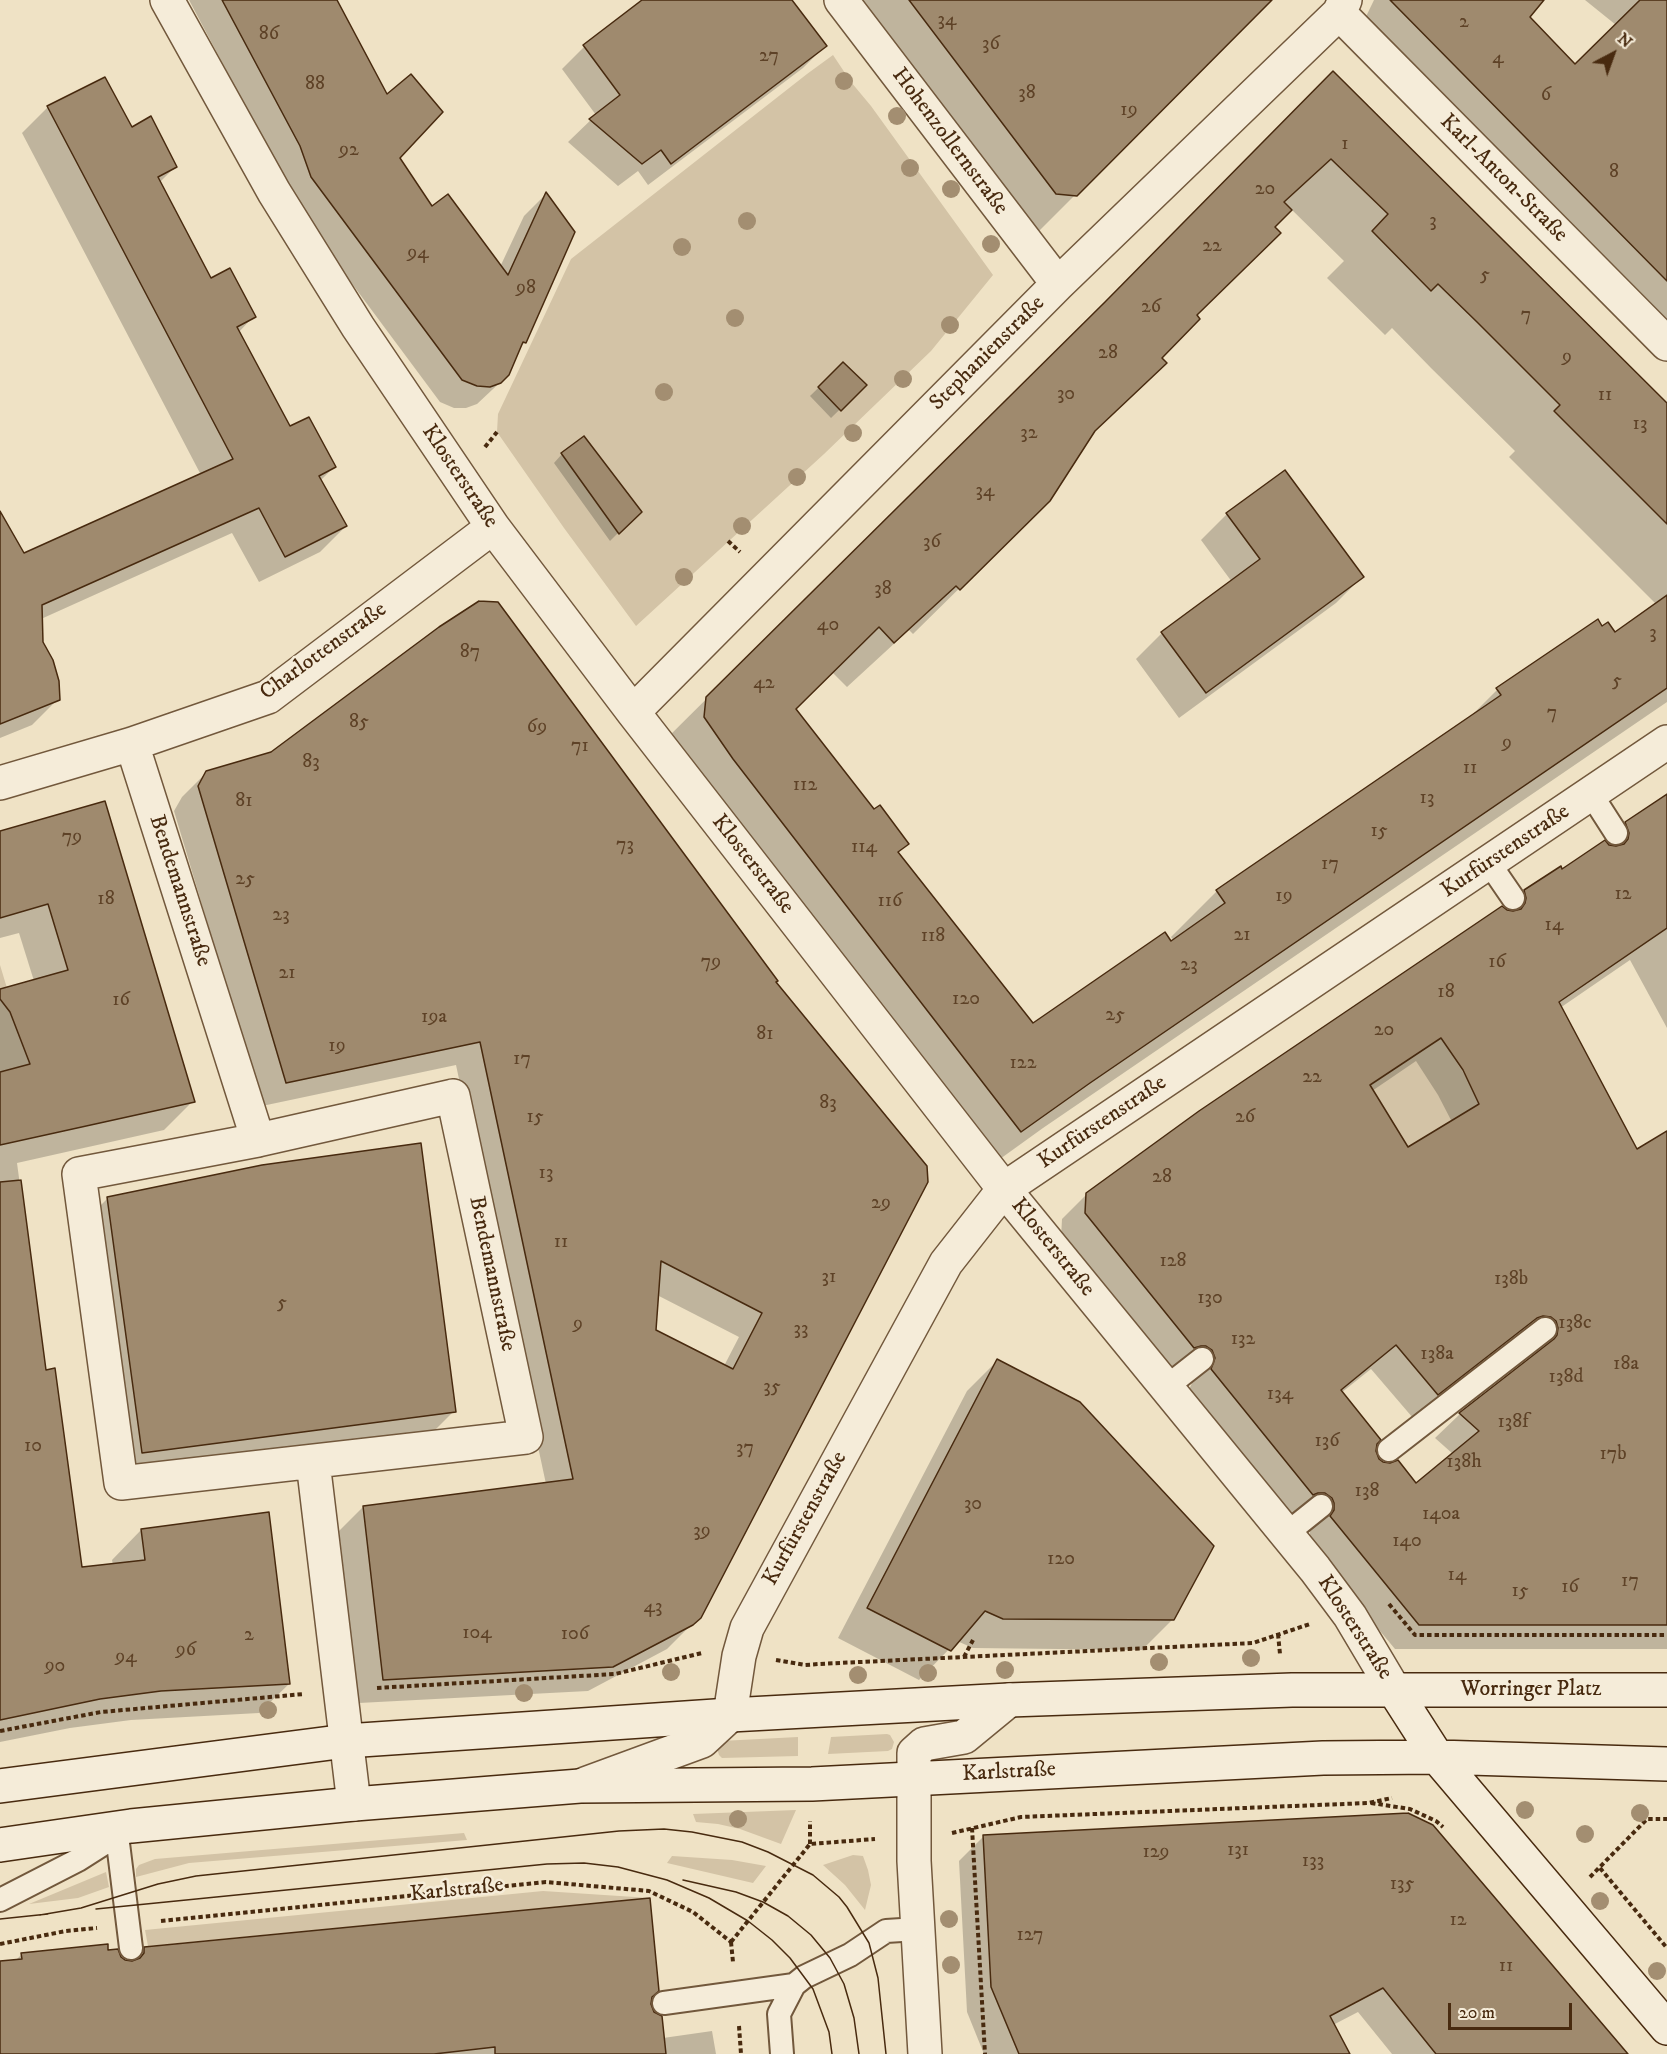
<!DOCTYPE html>
<meta charset="utf-8">
<style>
body{margin:0}
#map{position:relative;width:1667px;height:2054px;overflow:hidden;background:#efe2c5;font-family:"IM FELL DW Pica",serif}
canvas{display:block}
.north{position:absolute;left:1583px;top:24px;width:60px;height:60px;-webkit-text-stroke:4px #f5ecd9;paint-order:stroke;rotate:41deg;font-size:16px;font-weight:700;line-height:24px;text-align:center;color:#482a0f}
.north::after{content:'';display:block;margin:auto;width:21px;height:27px;background:#482a0f;clip-path:polygon(50% 0,100% 100%,50% 72%,0 100%)}
.scale{position:absolute;left:1448px;top:2003px;width:124px;height:27px;box-sizing:border-box;border:3px solid #482a0f;border-top:0;padding-left:8px;font-size:18px;line-height:21px;white-space:nowrap;color:#482a0f;-webkit-text-stroke:4px #f5ecd9;paint-order:stroke}
</style>
<div id="map">
<canvas width="1667" height="2054"></canvas>
<div class="north">N</div>
<div class="scale">20 m</div>
</div>
<script>
const ctx = document.querySelector('canvas').getContext('2d');
ctx.lineJoin = 'round';
function fill(path, color) {
  ctx.fillStyle = color;
  ctx.fill(path, 'evenodd');
}
function shape(rows) {
  const path = new Path2D();
  for (const r of rows) {
    path.moveTo(r[0], r[1]);
    for (let i = 2; i < r.length; i += 2) path.lineTo(r[i], r[i + 1]);
  }
  return path;
}
function trace(path, color, width, dash) {
  ctx.strokeStyle = color;
  ctx.lineWidth = width;
  ctx.lineCap = dash ? 'butt' : 'round';
  ctx.setLineDash(dash || []);
  ctx.stroke(path);
}
function write(font, color, halo, rows, align = 'center') {
  ctx.font = font + ' "IM FELL DW Pica",serif';
  ctx.lineWidth = 5;
  ctx.setLineDash([]);
  ctx.textBaseline = 'middle';
  ctx.strokeStyle = halo;
  ctx.fillStyle = color;
  for (const [text, x, y, turn = 0] of rows) {
    ctx.save();
    ctx.translate(x, y);
    ctx.rotate((+turn || 0) * Math.PI / 180);
    ctx.textAlign = isNaN(turn) ? turn : align;
    if (halo) ctx.strokeText(text, 0, 0);
    ctx.fillText(text, 0, 0);
    ctx.restore();
  }
}
fill(shape([
 [833,55,851,82,871,106,993,275,931,351,824,454,636,626,564,528,497,432,498,414,571,259,807,74],
 [0,965,30,1064,0,1072],
 [1441,1038,1468,1080,1517,1047,1480,1103,1408,1147,1369,1086],
 [887,1734,890,1735,894,1742,892,1749,888,1751,828,1754,831,1737],
 [798,1737,798,1756,722,1758,719,1755,717,1748,721,1741],
 [796,1810,781,1844,740,1829,718,1824,696,1822,693,1814],
 [464,1833,467,1840,189,1863,136,1877,136,1869,139,1865,155,1859],
 [853,1855,863,1856,868,1870,871,1885,865,1910,845,1885,823,1865],
 [672,1856,732,1860,766,1866,753,1883,667,1863],
 [106,1872,109,1887,78,1898,29,1904],
 [543,1891,650,1898,148,1946,145,1930]
]), '#d3c3a6');
fill(shape([
 [189,0,335,0,398,158,431,208,500,267,524,216,546,194,525,342,519,349,508,375,477,404,466,408,454,408,440,402,289,199,278,168],
 [644,0,789,0,825,46,803,68,648,185,638,171,618,186,568,142,596,115,562,69,584,47],
 [846,0,1270,0,1039,231,1020,230],
 [1374,0,1542,0,1528,17,1575,66,1616,25,1585,0,1667,0,1667,343,1359,31],
 [1333,73,1667,405,1667,702,1043,1128,975,1177,660,745,1079,329],
 [1291,209,1344,261,1327,278,1385,335,1392,328,1431,368,1515,451,1509,457,1656,604,1615,634,1602,628,1597,621,1497,690,1468,719,1217,891,1171,937,1174,941,1033,1025,897,854,907,843,873,811,794,709,832,672,847,687,909,630,913,634,1049,500,1091,435,1119,408,1195,315],
 [48,107,131,129,176,166,159,183,210,280,254,316,238,333,289,429,334,467,320,481,346,526,320,552,259,582,232,533,41,619,41,642,58,699,32,725,0,738,0,528,24,554,201,475,22,133],
 [843,364,865,385,831,418,810,396],
 [562,454,640,511,610,541,554,463],
 [1285,472,1362,577,1336,603,1179,718,1136,659,1162,633,1232,582,1201,540,1227,514],
 [207,772,774,982,927,1182,699,1617,667,1649,588,1691,359,1703,339,1531,363,1507,546,1484,456,1065,262,1106,174,811,182,797],
 [657,1295,739,1337,724,1366,654,1331],
 [1667,795,1667,1028,1630,960,1560,1008,1636,1151,1667,1132,1667,1649,1395,1649,1306,1542,1310,1536,1310,1529,1293,1517,1187,1394,1192,1383,1188,1375,1169,1372,1061,1238,1062,1219,1087,1194,1506,911,1525,892,1606,843,1626,823],
 [1416,1061,1438,1095,1452,1122,1408,1149,1372,1091],
 [1532,1346,1534,1357,1460,1414,1435,1438,1453,1454,1415,1485,1378,1460,1341,1393,1371,1369,1413,1418],
 [0,832,193,1101,164,1130,17,1163,45,1371,81,1569,113,1565,112,1560,141,1530,289,1684,259,1713,131,1720,70,1728,0,1742,0,994,34,981,19,933,0,938],
 [108,1198,454,1411,420,1445,108,1486,74,1232],
 [997,1361,1172,1620,1142,1650,973,1648,957,1641,919,1680,838,1638,967,1391],
 [984,1836,1626,2054,1392,2054,1358,2012,1333,2025,1348,2054,984,2054,967,2012,959,1861],
 [145,1948,650,1998,649,2004,663,2038,712,2031,716,2054,0,2054,0,1963,15,1961,22,1954,106,1952,130,1963]
]), '#0003');
const building = shape([
 [222,0,337,0,387,94,411,74,443,112,400,158,432,206,448,194,508,275,546,192,575,232,526,343,523,342,509,375,501,383,490,387,477,386,462,380,311,177,300,146,222,0],
 [642,0,792,0,827,46,671,164,661,150,642,164,589,119,620,95,583,45,642,0],
 [909,0,1272,0,1077,196,1056,194,909,0],
 [1390,0,1544,0,1530,17,1575,64,1640,0,1667,0,1667,281,1390,0],
 [1333,71,1667,403,1667,524,1554,411,1560,405,1477,322,1438,284,1431,291,1372,231,1388,214,1331,159,1284,202,1292,210,1275,227,1281,233,1197,315,1200,319,1162,358,1167,363,1095,431,1050,501,960,590,956,586,894,643,879,627,796,709,874,809,880,805,909,844,898,852,1033,1023,1165,932,1171,941,1225,903,1216,890,1501,695,1496,688,1598,619,1602,626,1608,622,1615,632,1667,595,1667,688,1090,1083,1021,1132,733,759,704,717,706,697,1105,302,1333,71],
 [105,77,132,127,151,116,177,167,158,177,211,278,230,268,256,317,237,327,290,426,309,417,336,467,319,476,347,526,285,557,259,508,42,605,43,642,53,660,59,681,60,700,0,724,0,511,24,553,233,459,47,106,105,77],
 [843,362,867,385,841,411,818,387,843,362],
 [584,436,642,512,619,534,561,453,584,436],
 [1285,470,1364,577,1206,693,1161,632,1260,559,1226,513,1285,470],
 [479,601,498,602,778,981,776,982,927,1166,928,1182,701,1618,693,1625,613,1667,383,1680,363,1506,573,1479,480,1042,286,1083,198,786,206,771,271,752,439,627,479,601],
 [661,1261,762,1313,733,1369,656,1330,661,1261],
 [1667,794,1667,928,1559,1002,1637,1149,1667,1131,1667,1625,1419,1625,1330,1516,1334,1510,1334,1503,1332,1498,1325,1493,1318,1493,1313,1495,1211,1369,1215,1358,1212,1350,1206,1346,1201,1346,1194,1348,1085,1213,1086,1193,1199,1111,1502,906,1507,910,1513,911,1521,909,1525,903,1526,898,1524,890,1561,866,1562,869,1605,840,1609,845,1616,846,1624,844,1628,839,1629,833,1625,822,1667,794],
 [1441,1038,1463,1070,1479,1104,1408,1147,1370,1085,1441,1038],
 [1543,1316,1551,1317,1556,1321,1558,1328,1557,1335,1554,1339,1459,1413,1479,1431,1416,1483,1398,1460,1390,1463,1383,1462,1379,1459,1376,1451,1377,1444,1381,1440,1341,1390,1396,1345,1438,1395,1537,1318,1543,1316],
 [105,801,195,1102,0,1145,0,1072,30,1064,10,1012,0,999,0,989,68,970,48,904,0,918,0,831,105,801],
 [421,1143,456,1412,142,1453,107,1197,262,1165,421,1143],
 [21,1180,46,1370,55,1368,82,1567,145,1560,141,1529,269,1512,290,1684,161,1691,100,1699,0,1720,0,1182,21,1180],
 [997,1359,1080,1402,1214,1546,1174,1620,1003,1619,985,1611,951,1651,867,1608,997,1359],
 [1408,1813,1433,1825,1628,2054,1436,2054,1383,1988,1330,2016,1350,2054,1019,2054,991,1987,983,1835,1408,1813],
 [650,1898,659,1991,652,1997,651,2004,654,2012,662,2016,666,2054,495,2054,495,2047,434,2054,0,2054,0,1961,22,1959,21,1953,108,1944,108,1950,118,1949,121,1957,125,1960,132,1961,140,1958,144,1953,144,1947,650,1898]
]);
fill(building, '#9f8a6e');
trace(building, '#482a0f', 1.5);
const lane = shape([
 [1591,794,1616,833],
 [1489,863,1513,898],
 [1165,1388,1202,1359],
 [1389,1450,1545,1329],
 [1286,1534,1321,1506],
 [117,1835,131,1948],
 [0,1900,78,1860,122,1832],
 [664,2003,794,1985],
 [782,2054,779,2014,794,1985,804,1977,850,1955,886,1931,918,1929]
]);
const street = shape([
 [167,0,274,192,358,327,493,527,633,712,1004,1189,1315,1569,1350,1616,1394,1690],
 [841,0,1058,284],
 [1339,13,1667,344],
 [633,712,1058,284,1339,13,1345,0],
 [132,744,258,1140],
 [0,783,132,744,268,697,493,527],
 [453,1096,526,1437,121,1483,79,1174,258,1140,453,1096],
 [313,1462,354,1804],
 [585,1784,702,1741,730,1715,739,1656,747,1628,946,1263,1004,1189,1667,742],
 [925,2054,914,1861,914,1753,924,1744,964,1737,1009,1700]
]);
const secondary = shape([
 [1394,1690,1437,1757,1667,2028],
 [0,1786,346,1741,730,1715,1009,1700,1292,1690,1667,1690],
 [0,1845,131,1826,354,1804,580,1786,812,1784,1323,1758,1437,1757,1667,1764]
]);
trace(lane, '#72583c', 26);
trace(street, '#72583c', 36);
trace(secondary, '#482a0f', 36);
trace(shape([
 [485,447,497,432],
 [728,541,740,552],
 [1389,1604,1415,1635,1667,1635],
 [1278,1634,1280,1654],
 [964,1657,973,1640],
 [776,1660,805,1665,819,1664,1253,1643,1310,1624],
 [377,1688,615,1674,702,1653],
 [0,1731,101,1712,304,1694],
 [1371,1803,1410,1809,1436,1821,1443,1827],
 [972,1828,985,2054],
 [952,1833,1021,1817,1368,1803,1392,1798],
 [810,1844,810,1821],
 [1600,1868,1667,1948],
 [1590,1877,1647,1819,1667,1819],
 [161,1921,546,1882,649,1891,693,1912,731,1942],
 [731,1942,810,1844,875,1839],
 [731,1942,733,1962],
 [0,1944,66,1931,97,1928],
 [739,2026,741,2054]
]), '#482a0f', 4, [4.5, 3]);
trace(lane, '#f5ecd9', 22);
trace(street, '#f5ecd9', 33);
trace(secondary, '#f5ecd9', 33);
trace(shape([
 [683,1880,736,1892,763,1902,788,1916,811,1935,830,1958,844,1984,854,2018,859,2054],
 [96,1909,547,1864,584,1863,618,1867,667,1880,709,1898,748,1921,772,1940,790,1958,813,1989,829,2032,832,2054],
 [40,1915,81,1908,158,1884,196,1876,619,1831,664,1829,692,1832,742,1842,768,1852,813,1875,839,1897,847,1907,869,1943,878,1978,886,2054],
 [0,1919,48,1914]
]), '#482a0f', 1.5);
ctx.fillStyle = '#a38e71';
for (const [x, y] of [
 [844,81],
 [897,116],
 [910,168],
 [951,189],
 [747,221],
 [991,244],
 [682,247],
 [735,318],
 [950,325],
 [903,379],
 [664,392],
 [853,433],
 [797,477],
 [742,526],
 [684,577],
 [1251,1658],
 [1159,1662],
 [1005,1670],
 [671,1672],
 [928,1673],
 [858,1675],
 [524,1693],
 [268,1710],
 [1525,1810],
 [1640,1813],
 [738,1819],
 [1585,1834],
 [1600,1901],
 [949,1919],
 [951,1965],
 [1657,1971]
]) {
  ctx.beginPath();
  ctx.arc(x, y, 9, 0, 2 * Math.PI);
  ctx.fill();
}
write('20px', '#5e4227', null, [
 ["34",947,21],
 ["2",1464,23],
 ["86",269,35],
 ["36",991,45],
 ["27",769,57],
 ["4",1498,59],
 ["88",315,85],
 ["38",1027,94],
 ["6",1546,96],
 ["19",1129,111],
 ["1",1345,145],
 ["92",349,151],
 ["8",1614,173],
 ["20",1265,190],
 ["3",1433,222],
 ["22",1212,247],
 ["94",418,254],
 ["5",1485,276],
 ["98",526,289],
 ["26",1151,308],
 ["7",1526,316],
 ["28",1108,354],
 ["9",1567,358],
 ["30",1066,395],
 ["11",1605,396],
 ["13",1640,425],
 ["32",1029,434],
 ["34",985,492],
 ["36",932,543],
 ["38",883,590],
 ["40",828,626],
 ["3",1653,634],
 ["87",470,653],
 ["5",1617,682],
 ["42",764,684],
 ["7",1552,714],
 ["85",359,723],
 ["69",537,728],
 ["9",1507,744],
 ["71",580,747],
 ["83",311,763],
 ["11",1470,769],
 ["112",805,786],
 ["13",1427,799],
 ["81",244,802],
 ["15",1379,832],
 ["79",72,838],
 ["73",625,846],
 ["114",864,848],
 ["17",1330,865],
 ["25",245,880],
 ["12",1623,895],
 ["19",1284,897],
 ["18",106,900],
 ["116",890,902],
 ["23",281,916],
 ["14",1554,926],
 ["21",1242,936],
 ["118",933,937],
 ["79",711,963],
 ["16",1497,963],
 ["23",1189,966],
 ["21",287,974],
 ["18",1446,993],
 ["120",966,1000],
 ["16",121,1001],
 ["25",1115,1016],
 ["19a",434,1018],
 ["20",1384,1031],
 ["81",765,1035],
 ["19",337,1047],
 ["17",522,1060],
 ["122",1023,1064],
 ["22",1312,1078],
 ["83",828,1104],
 ["15",535,1118],
 ["26",1245,1118],
 ["13",546,1174],
 ["28",1162,1178],
 ["29",881,1204],
 ["11",561,1243],
 ["128",1173,1262],
 ["31",829,1278],
 ["138b",1511,1280],
 ["130",1210,1299],
 ["5",282,1304],
 ["138c",1575,1324],
 ["9",578,1325],
 ["33",801,1330],
 ["132",1243,1340],
 ["138a",1437,1355],
 ["18a",1626,1365],
 ["138d",1566,1378],
 ["35",772,1388],
 ["134",1280,1395],
 ["138f",1513,1423],
 ["136",1327,1442],
 ["10",33,1447],
 ["37",745,1449],
 ["17b",1613,1455],
 ["138h",1464,1463],
 ["138",1367,1492],
 ["30",973,1505],
 ["140a",1441,1515],
 ["39",702,1532],
 ["140",1407,1542],
 ["120",1061,1560],
 ["14",1457,1576],
 ["17",1630,1582],
 ["16",1570,1588],
 ["15",1520,1592],
 ["43",653,1608],
 ["104",477,1634],
 ["106",575,1635],
 ["2",249,1636],
 ["96",186,1651],
 ["94",126,1658],
 ["90",55,1667],
 ["131",1238,1851],
 ["129",1156,1853],
 ["133",1313,1862],
 ["135",1402,1885],
 ["12",1458,1921],
 ["127",1030,1936],
 ["11",1506,1967]
]);
write('22px', '#482a0f', '#f5ecd9', [
 ["Hohenzollernstraße",949,142,53],
 ["Karl-Anton-Straße",1503,179,45],
 ["Stephanienstraße",988,354,-45],
 ["Klosterstraße",459,477,56],
 ["Charlottenstraße",324,652,-36],
 ["Kurfürstenstraße",1506,852,-34],
 ["Klosterstraße",752,865,52],
 ["Bendemannstraße",179,891,72],
 ["Kurfürstenstraße",1103,1123,-34],
 ["Klosterstraße",1052,1248,51],
 ["Bendemannstraße",491,1274,78],
 ["Kurfürstenstraße",806,1519,-61],
 ["Klosterstraße",1354,1628,57],
 ["Worringer Platz",1531,1690],
 ["Karlstraße",1009,1773,-3],
 ["Karlstraße",457,1891,-6]
]);
</script>
